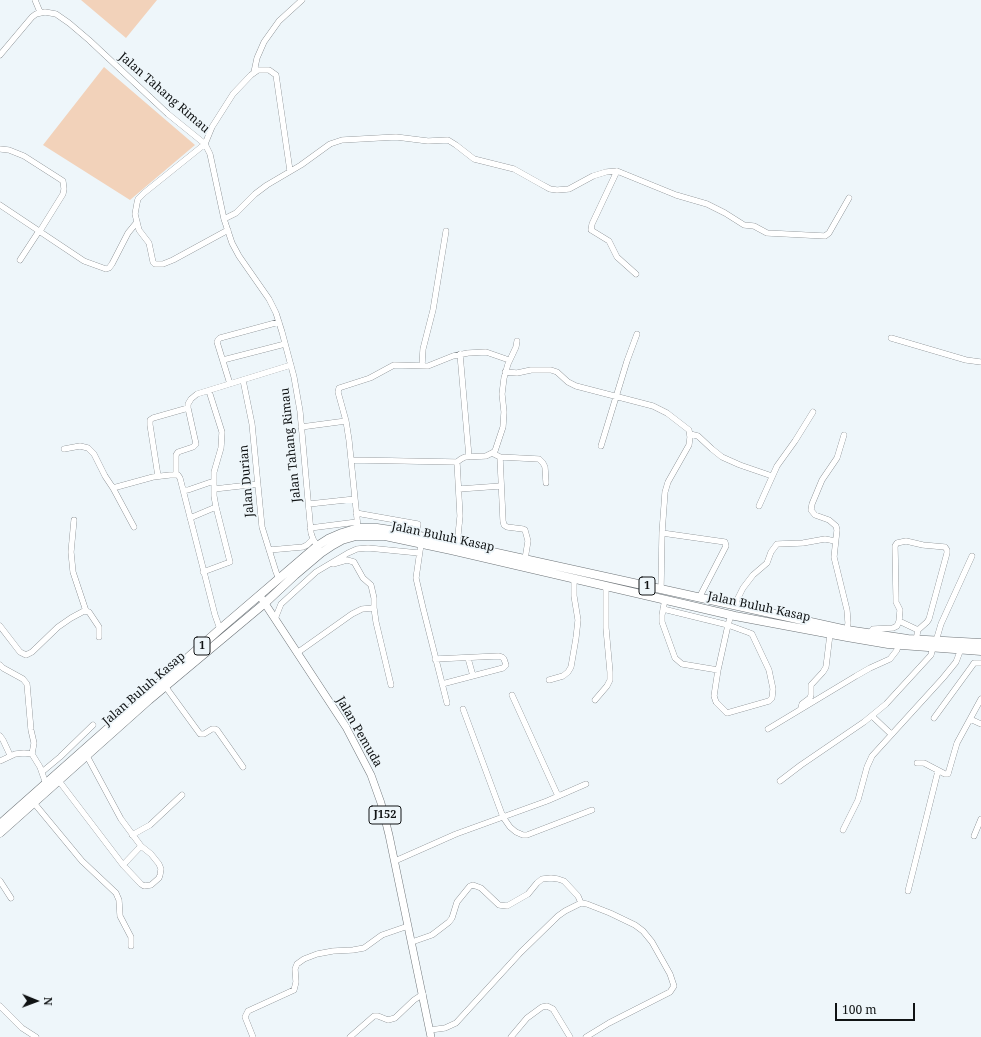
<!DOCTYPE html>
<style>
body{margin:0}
#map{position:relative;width:981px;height:1037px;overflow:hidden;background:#eef6fa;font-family:"Noto Serif",serif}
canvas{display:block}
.north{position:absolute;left:16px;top:981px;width:40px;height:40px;-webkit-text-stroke:3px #eef6fa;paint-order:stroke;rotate:91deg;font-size:11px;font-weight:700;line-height:16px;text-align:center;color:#101314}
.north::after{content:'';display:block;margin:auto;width:14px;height:18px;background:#101314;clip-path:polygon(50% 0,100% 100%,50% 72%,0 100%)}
.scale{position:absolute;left:835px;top:1003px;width:80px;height:18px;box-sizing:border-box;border:2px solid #101314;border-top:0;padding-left:5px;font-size:12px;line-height:14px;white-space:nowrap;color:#101314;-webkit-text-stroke:3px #eef6fa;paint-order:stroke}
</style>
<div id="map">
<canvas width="981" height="1037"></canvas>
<div class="north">N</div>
<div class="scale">100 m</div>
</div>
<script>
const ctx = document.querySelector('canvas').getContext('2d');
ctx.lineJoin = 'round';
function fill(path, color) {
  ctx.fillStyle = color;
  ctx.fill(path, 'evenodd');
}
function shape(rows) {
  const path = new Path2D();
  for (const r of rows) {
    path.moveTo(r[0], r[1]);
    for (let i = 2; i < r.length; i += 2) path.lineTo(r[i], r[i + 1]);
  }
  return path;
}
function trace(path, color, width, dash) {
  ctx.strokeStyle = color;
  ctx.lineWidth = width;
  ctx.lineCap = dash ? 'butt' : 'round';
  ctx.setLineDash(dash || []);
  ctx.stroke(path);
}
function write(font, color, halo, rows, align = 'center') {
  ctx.font = font + ' "Noto Serif",serif';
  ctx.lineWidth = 3.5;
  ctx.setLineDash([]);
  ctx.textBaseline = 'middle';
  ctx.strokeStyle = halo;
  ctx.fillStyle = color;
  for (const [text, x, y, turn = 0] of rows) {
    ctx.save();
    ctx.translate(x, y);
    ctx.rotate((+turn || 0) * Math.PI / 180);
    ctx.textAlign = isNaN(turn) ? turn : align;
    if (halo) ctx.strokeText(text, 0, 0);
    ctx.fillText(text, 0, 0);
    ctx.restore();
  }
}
fill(shape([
 [81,0,157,0,126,38],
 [104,67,195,145,130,200,43,145]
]), '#f2d2ba');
const minor = shape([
 [35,0,40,12],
 [0,55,32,17,36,14,45,12,56,14,69,23,89,40,168,114,205,144,210,154,224,219,232,243,239,256,269,299,276,313,282,332,294,377,300,411,311,533,313,539,319,549],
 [254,72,257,58,264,42,279,21,302,0],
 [0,149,9,150,24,156,60,179,63,181,64,189,63,194,40,231],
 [617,171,592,224,591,230,609,241,617,257,636,274],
 [0,205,84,261,106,269,109,268,112,264,128,233,137,222],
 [224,219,236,213,255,194,267,185,301,165,330,144,342,140,396,137,428,141,448,140,456,145,474,159,514,169,539,183,550,189,557,190,569,189,593,176,606,172,617,171,676,195,707,204,725,213,744,225,754,226,767,233,825,236,829,233,849,198],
 [228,230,173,260,163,264,155,264,153,262,149,243,139,230,135,214,137,203,138,199,144,193,205,144,212,127,233,94,251,75,258,70,269,70,276,75,290,171],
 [20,260,39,231],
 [891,338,966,360,981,362],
 [460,354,469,457],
 [223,360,285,344],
 [422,365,423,349,433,310,446,231],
 [505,372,517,373,531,370,551,370,557,372,568,382,576,386,653,406,667,413,689,430,690,437,689,445,668,482,665,492,662,533,661,589],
 [243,380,252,424,262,527,276,572,279,579],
 [230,384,217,342,218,340,220,338,279,322],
 [301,427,346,421],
 [690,434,698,436,712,449,722,457,740,465,772,476],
 [844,435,837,458,822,480,812,504,811,510,815,515,829,520,836,526,837,530,834,557,847,610,848,623,847,630],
 [601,446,627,361,637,334],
 [64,449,80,446,88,448,94,454,105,476,113,488,134,527],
 [492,453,500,457,539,459,543,463,545,467,546,483],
 [500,457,503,521,504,525,507,527,523,529,525,530,528,541,525,559],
 [351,460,457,462,461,459,465,457,486,456,492,453,495,451,503,427,504,412,502,394,504,378,508,364,516,347,517,341],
 [176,474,176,455,178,452,193,447,196,444,188,408],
 [158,476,150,425,150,420,153,418,188,408,188,404,191,399,197,394,291,365],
 [113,488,153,477,170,475,178,475,180,478,215,615,220,629],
 [214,489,258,484],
 [459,489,501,486],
 [183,490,188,490,214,481],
 [309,504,355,499],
 [759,506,777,466,795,441,813,412],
 [356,513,418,524,416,536],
 [190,518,216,507],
 [74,520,71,552,73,572,86,611],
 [310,528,357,522],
 [358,528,349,440,346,421,338,392,339,388,370,378,394,365,428,366,453,356,468,353,486,352,509,360],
 [662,533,725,542,726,546,699,598],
 [421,544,416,578,423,608,447,703],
 [457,545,460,516,457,462],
 [269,550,303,547,307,545,313,539],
 [333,564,347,560,354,562,363,578,371,585,374,598,374,608,376,622,391,685],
 [203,572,230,562,216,507,214,496,214,472,221,448,222,432,209,391],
 [665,599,662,615,662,622,675,658,682,664,718,670],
 [734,606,743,588,753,575,767,563,771,552,777,544,803,543,825,539,835,541],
 [663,609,728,625,750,633,752,634,769,670,773,689,772,698,769,701,727,713,716,702,714,696,718,670,728,625,731,615],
 [275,619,281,604,316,572,348,553,357,549,368,548,419,553],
 [899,621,918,630],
 [0,626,20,652,26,655,32,652,58,627,71,618,84,611,89,612,99,627,99,637],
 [869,634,873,629,893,628,897,626,899,621,900,610,896,602,896,597,895,546,897,543,906,541,923,545,945,547,947,550,947,553,929,619,927,622,918,630,916,640],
 [936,641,941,624,972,556],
 [297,653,352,614,362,609,374,608],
 [468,658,473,676],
 [435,659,499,656,502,657,504,659,506,665,503,668,442,684],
 [0,665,3,668,23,679,27,684,31,730,34,743,32,754],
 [549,680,563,676,568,672,571,667,576,638,578,620,574,596,574,579],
 [165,686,200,734,204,734,212,729,215,729,217,730,243,767],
 [512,695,558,796],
 [595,700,607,686,610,680,610,672,606,628,606,586],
 [801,708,802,704,810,698,811,695,811,685,823,672,826,667,830,634],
 [463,709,503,817,510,827,516,832,523,835,527,835,592,810],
 [872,716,891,734],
 [934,718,972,666,974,663,981,663],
 [970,719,981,724],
 [768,729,856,676,870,668,890,659,897,650,898,645],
 [0,736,3,740,10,755],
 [0,761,15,754,24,753,32,754,40,767,46,784],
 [917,763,924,763,945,774,948,774,957,743,981,699],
 [42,772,60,757,93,725],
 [59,781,123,865,141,884,144,886,151,885,159,878,160,875,161,869,159,864,151,854,141,846,121,819,87,756],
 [780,781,801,765,864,722,886,704,931,655,933,647],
 [34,803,82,861,116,893,119,900,120,916,131,937,131,946],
 [843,830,858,800,867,767,872,756,943,678,956,662,961,649],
 [132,835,150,825,182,795],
 [974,836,981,819],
 [395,861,456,834,547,801,586,784],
 [123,865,141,846],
 [0,881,11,898],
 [908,891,938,771],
 [412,942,432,935,449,922,452,918,457,902,470,886,473,885,481,888,499,905,507,906,528,894,537,883,542,879,551,878,558,879,564,881,578,896,581,903],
 [0,1006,22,1028,36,1037],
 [430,1030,445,1028,456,1023,521,952,558,916,565,911,581,903,587,904,610,913,635,925,643,931,652,942,670,974,674,986,670,992,609,1023,586,1037],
 [253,1037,245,1017,248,1011,294,990,296,982,295,969,297,964,304,959,317,954,333,951,353,950,364,948,382,935,408,926],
 [350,1037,374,1016,378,1016,388,1020,395,1018,414,1000,423,994],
 [511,1037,527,1018,542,1007,547,1006,553,1009,570,1037]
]);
const major = shape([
 [260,596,346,727,371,775,381,803,389,835,431,1037]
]);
const highway = shape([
 [0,824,220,629,317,546,328,539,342,533,358,528,377,528,397,531,847,630,908,639,981,643],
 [0,833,149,700,265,603,295,575,321,553,333,545,342,540,356,536,385,536,451,550,735,616,847,637,888,644,981,651]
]);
trace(minor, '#6e7478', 6);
trace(major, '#6e7478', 8);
trace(highway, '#6e7478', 9);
trace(minor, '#fff', 5.5);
trace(major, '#fff', 7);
trace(highway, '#fff', 8);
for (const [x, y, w] of [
 [647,586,16],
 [202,646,16],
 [385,815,32]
]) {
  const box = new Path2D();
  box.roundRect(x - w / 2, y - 9, w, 18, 3);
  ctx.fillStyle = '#eef6fa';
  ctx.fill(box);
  trace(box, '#101314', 1);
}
write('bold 11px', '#101314', null, [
 ["1",647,586],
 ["1",202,646],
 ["J152",385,815]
]);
write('12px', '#101314', '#eef6fa', [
 ["Jalan Tahang Rimau",164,93,41],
 ["Jalan Tahang Rimau",291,445,-96],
 ["Jalan Durian",247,481,-95],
 ["Jalan Buluh Kasap",443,537,12],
 ["Jalan Buluh Kasap",759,607,12],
 ["Jalan Buluh Kasap",144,689,-41],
 ["Jalan Pemuda",359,732,60]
]);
</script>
